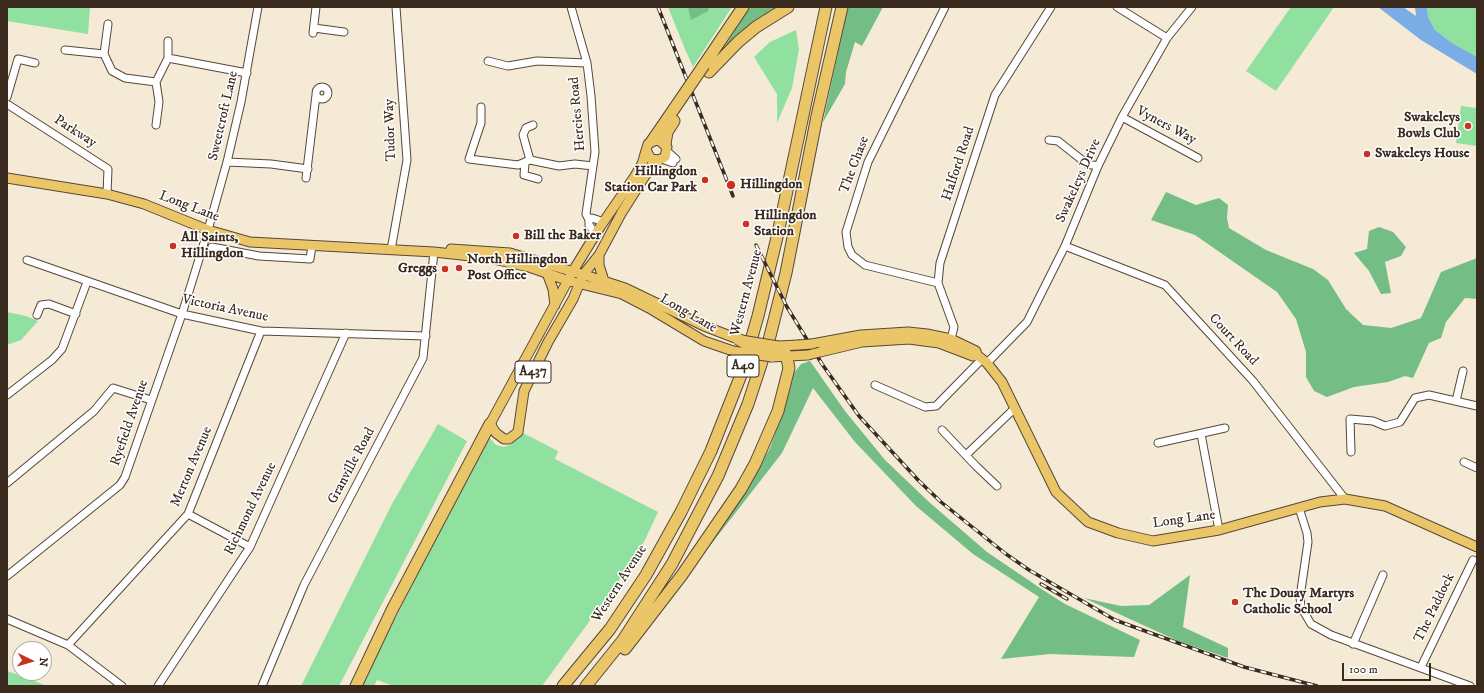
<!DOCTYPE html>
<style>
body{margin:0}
#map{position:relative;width:1484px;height:693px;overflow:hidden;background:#f4ead5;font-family:"IM FELL DW Pica",serif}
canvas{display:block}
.frame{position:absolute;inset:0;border:8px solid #3b2a1e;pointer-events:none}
.north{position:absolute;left:12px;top:641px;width:40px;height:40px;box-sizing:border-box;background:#fff;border:1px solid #b1aaa5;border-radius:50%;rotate:95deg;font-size:11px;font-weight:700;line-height:16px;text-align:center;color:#3b2a1e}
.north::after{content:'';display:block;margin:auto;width:14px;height:18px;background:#c8321e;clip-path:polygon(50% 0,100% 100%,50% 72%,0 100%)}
.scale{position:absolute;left:1342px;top:663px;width:89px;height:18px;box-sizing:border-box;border:2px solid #3b2a1e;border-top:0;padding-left:5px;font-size:12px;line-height:14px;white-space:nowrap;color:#3b2a1e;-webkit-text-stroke:3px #fff;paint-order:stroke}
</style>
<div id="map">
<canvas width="1484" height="693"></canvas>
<div class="frame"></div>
<div class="north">N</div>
<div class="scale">100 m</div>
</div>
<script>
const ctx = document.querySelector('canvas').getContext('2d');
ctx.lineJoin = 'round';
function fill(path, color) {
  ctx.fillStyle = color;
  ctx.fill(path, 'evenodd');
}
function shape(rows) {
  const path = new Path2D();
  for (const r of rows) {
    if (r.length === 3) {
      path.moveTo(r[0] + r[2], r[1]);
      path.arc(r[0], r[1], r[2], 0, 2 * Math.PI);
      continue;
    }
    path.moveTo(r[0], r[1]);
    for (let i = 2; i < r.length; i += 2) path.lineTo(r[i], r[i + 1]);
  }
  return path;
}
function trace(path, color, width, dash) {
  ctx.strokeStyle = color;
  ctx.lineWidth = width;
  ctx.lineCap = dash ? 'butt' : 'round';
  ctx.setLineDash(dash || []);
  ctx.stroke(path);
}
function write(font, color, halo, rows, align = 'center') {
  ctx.font = font + ' "IM FELL DW Pica",serif';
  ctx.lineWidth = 3;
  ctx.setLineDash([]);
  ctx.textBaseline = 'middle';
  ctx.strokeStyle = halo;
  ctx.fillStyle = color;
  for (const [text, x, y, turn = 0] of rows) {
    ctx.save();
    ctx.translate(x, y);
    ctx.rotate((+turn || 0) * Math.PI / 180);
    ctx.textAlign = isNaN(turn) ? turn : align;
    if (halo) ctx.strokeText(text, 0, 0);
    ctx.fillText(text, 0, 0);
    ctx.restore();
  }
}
fill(shape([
 [7,7,90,7,88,34,7,21],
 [668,7,732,7,693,67,685,49],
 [1291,7,1334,7,1276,91,1246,71],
 [1427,7,1477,7,1477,57,1452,43,1435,30,1428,17],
 [796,30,799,49,792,88,777,123,777,94,754,57,770,42],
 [1461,106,1477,108,1477,146,1456,143],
 [7,312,26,316,38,321,21,340,7,345],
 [438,424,467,441,339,686,301,686,392,504],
 [523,433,558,451,555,459,658,512,645,540,616,585,542,686,393,686,377,680,374,686,361,686,488,436,496,445,504,447,510,445],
 [7,671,30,679,46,686,7,686]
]), '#90e0a0');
fill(shape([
 [688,7,709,7,708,11,691,20],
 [750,7,778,7,725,46],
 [848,7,883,7,862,46,855,42,846,72,845,84,823,122],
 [1166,192,1196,205,1219,198,1228,205,1227,218,1229,228,1266,250,1313,269,1328,280,1346,309,1363,325,1391,328,1421,318,1441,272,1477,258,1477,299,1465,298,1446,322,1441,338,1429,343,1413,378,1405,376,1388,382,1354,387,1327,397,1314,391,1306,377,1306,352,1296,319,1277,292,1195,235,1151,220],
 [1379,227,1393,232,1406,247,1401,256,1385,262,1391,293,1381,294,1369,271,1354,253,1367,249,1369,231],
 [810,361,845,411,885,460,929,502,987,552,1043,590,1065,604,1140,640,1134,657,1050,654,1001,659,1039,597,973,554,916,506,855,442,813,388,782,453,684,579,745,492,770,448,787,401,794,373,801,364],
 [1190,575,1183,627,1228,648,1228,658,1178,641,1084,598,1121,606,1149,605]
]), '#74be86');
fill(shape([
 [1378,7,1403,7,1416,16,1415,7,1427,7,1428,17,1435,30,1452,43,1477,57,1477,74,1421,40]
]), '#7aace6');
const minor = shape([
 [571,7,587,63,591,96,595,152,586,214,589,220,589,225,596,234],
 [1117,7,1167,38],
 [314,28,344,32],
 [313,33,316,7],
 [65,50,104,54,112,71,125,78,156,82,168,58,247,73],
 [104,54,108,24],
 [168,58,168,41],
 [488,61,508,66,537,61,587,63],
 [322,93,6],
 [7,97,18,59,35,63],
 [7,104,108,169,107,194],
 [481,107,481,123,469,159,518,165,530,160,559,166,575,164,593,166],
 [1122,117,1198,158],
 [156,125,159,102,156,82],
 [1049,140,1058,141,1087,164,1098,166],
 [667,151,676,159],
 [662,159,673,163],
 [530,160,523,135,526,128,533,125],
 [227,162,271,164,308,169],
 [525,163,524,175,538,179],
 [306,178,316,95],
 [589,220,592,218,604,222],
 [1065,246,1165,285,1253,381,1345,499],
 [212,247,259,256,310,259,312,246],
 [391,250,407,160,396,7],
 [27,260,182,314,261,331,426,336],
 [938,283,865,265,852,255,848,247,846,232,868,162,945,7],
 [37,315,41,305,49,304,76,314],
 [951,339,954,327,938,283,940,263,995,95,1051,7],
 [987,363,1027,322,1065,246,1098,166,1122,117,1167,38,1192,7],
 [875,385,925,407,936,406,982,359],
 [7,395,52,360,62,349,87,282],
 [1456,401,1463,371],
 [942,430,976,466,997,486],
 [1201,434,1219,530],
 [1158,443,1225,428],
 [1351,452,1350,419,1373,421,1385,426,1400,422,1415,398,1429,395,1477,406],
 [966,455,1015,408],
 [1464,462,1477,468],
 [7,483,94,411,113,388,151,400],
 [1299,508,1307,533,1308,542,1300,597,1301,607,1311,624,1331,635,1470,686],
 [188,514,250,547],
 [7,576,120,485,125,477,182,314,208,230,227,162,241,102,258,7],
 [7,619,68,645,122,686],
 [1353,644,1383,575],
 [68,645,188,514,261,331],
 [1421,667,1473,560],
 [158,686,250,547,346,333],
 [262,686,304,585,423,358,434,252]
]);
const major = shape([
 [647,152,651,159,659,160,665,157,667,147,659,140,652,141,648,144,642,164,635,176,600,227,573,271,490,424,496,433,504,439,509,439,518,432,524,391,548,342,573,299,583,275,599,255,622,212,655,160],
 [7,178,107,194,144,204,208,230,250,242,434,252,489,258,529,267,569,281,622,294,649,308,704,341,733,351],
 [451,249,510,253,591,277,625,288,704,326,738,339],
 [599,255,599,265,604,281],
 [547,273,553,289,555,305],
 [812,344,861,335,908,332,927,334,951,339,976,351,977,355,987,363,1002,382,1056,492,1088,522,1118,533,1153,541,1219,530,1320,502,1345,499,1385,506,1477,547],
 [778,346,798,345],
 [820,352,862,342,909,339,939,343,973,356,976,355],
 [772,357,808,355]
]);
const highway = shape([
 [704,65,743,7],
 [709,72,738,42,756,27,788,7],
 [652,141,674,109],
 [665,144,667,132,674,121],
 [625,649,682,575,741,489,755,464,778,411,789,368,786,354,775,351],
 [356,686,392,610,490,424],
 [563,686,610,629,646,575,681,512,711,451,741,375,758,316,778,233,826,7],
 [586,686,623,640,672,564,718,476,748,404,769,340,786,273,817,116,842,7]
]);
trace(minor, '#574739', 9);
trace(major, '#574739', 11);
trace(highway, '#574739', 13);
trace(minor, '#fff', 7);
trace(major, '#ebc669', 9);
trace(highway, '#ebc669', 11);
const rail = shape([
 [658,7,733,196],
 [756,245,787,307,822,364,859,416,919,481,941,502,1006,554,1029,570,1115,620,1244,667,1317,686],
 [1041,584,1067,599]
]);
trace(rail, '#3b2a1e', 3.5);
trace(rail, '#fff', 2, [6]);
const majorBridge = shape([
 [741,340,778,346],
 [798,345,812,344],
 [733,351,772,357],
 [808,355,820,352]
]);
const highwayBridge = shape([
 [674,109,704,65],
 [738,339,753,348,775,351]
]);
trace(majorBridge, '#574739', 11, []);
trace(highwayBridge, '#574739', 13, []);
trace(majorBridge, '#ebc669', 9);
trace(highwayBridge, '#ebc669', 11);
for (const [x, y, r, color] of [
 [1468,126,4,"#c8321e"],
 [1367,154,4,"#c8321e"],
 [705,180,4,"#c8321e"],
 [731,185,5,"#c8321e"],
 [746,224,4,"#c8321e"],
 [516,236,4,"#c8321e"],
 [173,246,4,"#c8321e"],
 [459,268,4,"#c8321e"],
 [445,269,4,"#c8321e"],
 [1235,602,4,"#c8321e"]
]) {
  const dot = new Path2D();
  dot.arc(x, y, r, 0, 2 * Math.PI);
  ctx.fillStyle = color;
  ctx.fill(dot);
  trace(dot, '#fff', 1.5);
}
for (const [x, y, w] of [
 [743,366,32],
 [533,372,36]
]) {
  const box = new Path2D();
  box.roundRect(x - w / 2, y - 11, w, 22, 3);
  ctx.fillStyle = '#fff';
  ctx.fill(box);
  trace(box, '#3b2a1e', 1);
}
write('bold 13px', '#3b2a1e', null, [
 ["A40",743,366],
 ["A437",533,372]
]);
write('14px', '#3b2a1e', '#fff', [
 ["Hercies Road",578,114,-95],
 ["Sweetcroft Lane",224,116,-77],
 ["Vyners Way",1166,126,28],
 ["Tudor Way",391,130,-92],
 ["Parkway",75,132,33],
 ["Halford Road",959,164,-72],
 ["The Chase",855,165,-69],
 ["Swakeleys Drive",1079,181,-66],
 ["Long Lane",189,207,21],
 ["Western Avenue",747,293,-75],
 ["Victoria Avenue",225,309,12],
 ["Long Lane",688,314,30],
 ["Court Road",1233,340,47],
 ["Ryefield Avenue",130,423,-71],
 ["Granville Road",352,466,-62],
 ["Merton Avenue",192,467,-67],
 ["Richmond Avenue",251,509,-64],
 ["Long Lane",1184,520,-8],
 ["Western Avenue",620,584,-57],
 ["The Paddock",1435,608,-64]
]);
write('bold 14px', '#3b2a1e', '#fff', [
 ["Swakeleys",1460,118,"right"],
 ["Bowls Club",1460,134,"right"],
 ["Swakeleys House",1375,154],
 ["Hillingdon",697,172,"right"],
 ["Station Car Park",697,188,"right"],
 ["Hillingdon",740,185],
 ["Hillingdon",754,216],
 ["Station",754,232],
 ["Bill the Baker",524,236],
 ["All Saints,",181,238],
 ["Hillingdon",181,254],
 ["North Hillingdon",467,260],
 ["Post Office",467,276],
 ["Greggs",437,269,"right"],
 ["The Douay Martyrs",1243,594],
 ["Catholic School",1243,610]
], 'left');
</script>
